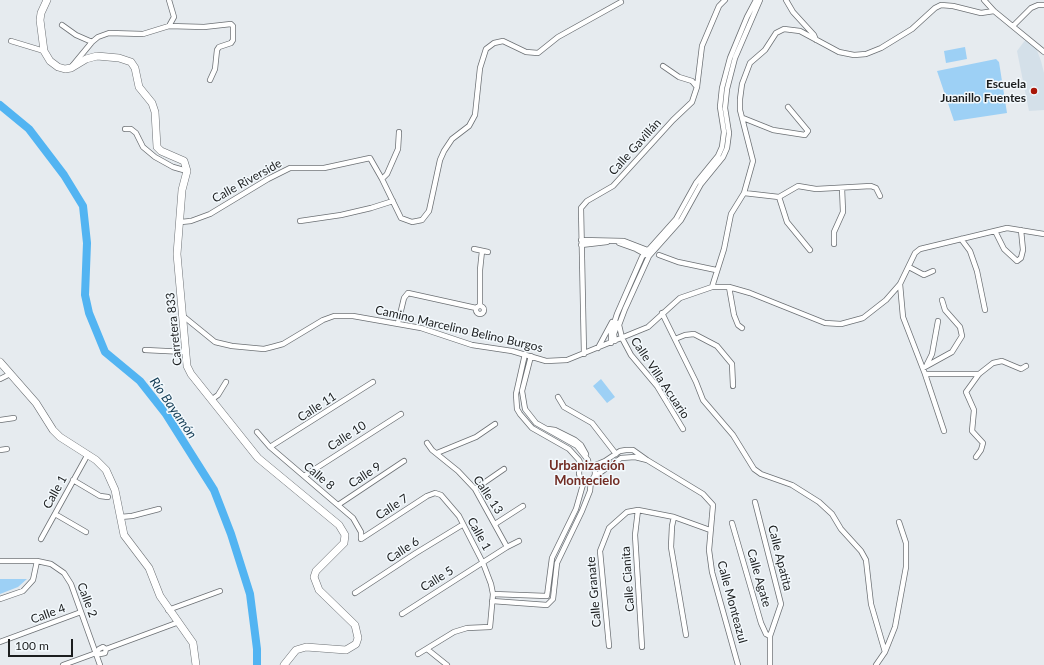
<!DOCTYPE html>
<meta charset="utf-8">
<style>
body{margin:0}
#map{position:relative;width:1044px;height:665px;overflow:hidden;background:#e6ebef;font-family:Lato,sans-serif}
canvas{display:block}
.scale{position:absolute;left:8px;top:639px;width:65px;height:18px;box-sizing:border-box;border:2px solid #1c1e1f;border-top:0;padding-left:5px;font-size:12px;line-height:14px;white-space:nowrap;color:#1c1e1f;-webkit-text-stroke:3px #f3f9fd;paint-order:stroke}
</style>
<div id="map">
<canvas width="1044" height="665"></canvas>
<div class="scale">100 m</div>
</div>
<script>
const ctx = document.querySelector('canvas').getContext('2d');
ctx.lineJoin = 'round';
function fill(path, color) {
  ctx.fillStyle = color;
  ctx.fill(path, 'evenodd');
}
function shape(rows) {
  const path = new Path2D();
  for (const r of rows) {
    if (r.length === 3) {
      path.moveTo(r[0] + r[2], r[1]);
      path.arc(r[0], r[1], r[2], 0, 2 * Math.PI);
      continue;
    }
    path.moveTo(r[0], r[1]);
    for (let i = 2; i < r.length; i += 2) path.lineTo(r[i], r[i + 1]);
  }
  return path;
}
function trace(path, color, width, dash) {
  ctx.strokeStyle = color;
  ctx.lineWidth = width;
  ctx.lineCap = dash ? 'butt' : 'round';
  ctx.setLineDash(dash || []);
  ctx.stroke(path);
}
function write(font, color, halo, rows, align = 'center') {
  ctx.font = font + ' Lato,sans-serif';
  ctx.lineWidth = 3;
  ctx.setLineDash([]);
  ctx.textBaseline = 'middle';
  ctx.strokeStyle = halo;
  ctx.fillStyle = color;
  for (const [text, x, y, turn = 0] of rows) {
    ctx.save();
    ctx.translate(x, y);
    ctx.rotate((+turn || 0) * Math.PI / 180);
    ctx.textAlign = isNaN(turn) ? turn : align;
    if (halo) ctx.strokeText(text, 0, 0);
    ctx.fillText(text, 0, 0);
    ctx.restore();
  }
}
fill(shape([
 [1026,39,1036,48,1041,61,1044,73,1044,110,1029,111,1017,51]
]), '#d4e0e9');
fill(shape([
 [965,47,967,59,946,63,944,51],
 [996,59,999,62,1007,113,954,121,937,71],
 [601,379,615,397,607,403,593,386],
 [0,579,27,579,18,587,0,594]
]), '#9dd0f5');
trace(shape([
 [0,105,29,129,64,175,83,206,87,243,85,295,89,313,105,352,140,381,166,414,214,490,231,534,250,594,257,649,257,665]
]), '#52b4f2', 8);
const street = shape([
 [786,0,793,12,814,35,816,40],
 [984,0,994,11,1044,52],
 [62,25,76,35,92,42],
 [169,26,174,17,169,0],
 [1013,26,1031,8,1038,5,1044,5],
 [11,41,44,51],
 [73,65,92,42,98,37,109,33,143,34,169,26,204,27,231,24,233,26,233,40,231,43,219,47,217,50,215,69,210,80],
 [663,66,679,77,692,81,697,87],
 [743,118,773,130,805,135,808,131,788,107],
 [125,129,131,129,136,133,143,147,155,157,173,167,187,171],
 [382,179,387,174,398,149,399,132],
 [744,193,779,197,798,186,816,189,871,186,876,188,880,196],
 [779,197,787,222,810,250],
 [300,221,341,215,371,208,393,201],
 [181,222,191,221,210,214,268,179,290,168,324,168,370,158,382,179,401,218,412,222,422,220,429,211,440,160,444,151,452,139,469,126,475,115,480,68,486,49,494,43,503,41,526,52,538,53,558,37,621,2],
 [995,231,1004,249,1017,261,1021,258,1023,250,1021,230],
 [961,239,970,251,977,271,985,310],
 [581,240,624,241,650,251],
 [619,243,636,249,647,255],
 [834,244,834,232,843,212,842,188],
 [581,245,607,242],
 [474,249,488,252],
 [659,255,678,262,716,270],
 [909,267,924,275,933,271],
 [900,284,903,317,925,374,944,431],
 [712,287,724,249,731,214,744,193,753,161,740,110,740,99,742,84,750,63,765,50,776,33,784,29,800,31,839,52,854,55,866,54,881,48,912,29,935,8,941,5,953,6,981,13,994,11],
 [729,287,734,315,738,325,742,328],
 [480,306,480,270,482,251],
 [480,310,4],
 [662,313,696,382,703,400,733,435,754,469,761,474,792,485,819,502,832,514,841,529,861,551,866,560,871,604,885,652,876,665],
 [183,316,215,342,232,346,264,349,272,347,283,344,323,320,334,316,353,316,421,328,472,345,512,351,546,361,567,360,648,327,680,298,712,287,729,287,750,293,825,323,841,324,863,318,886,300,900,284,915,253,920,249,1007,228,1044,234],
 [398,323,404,298,408,293,476,308],
 [675,339,685,335,694,334,717,346,732,364,733,386],
 [615,341,614,334,618,323],
 [611,343,611,333,617,314,642,257,676,219,696,183,718,156,722,147,724,132,720,107,722,88,730,58,747,17,756,0],
 [598,348,612,322],
 [145,350,186,352],
 [525,354,516,394,517,409,520,414,532,428,569,449,579,460,582,467],
 [584,354,581,208,587,201,613,186,673,120,692,102,697,87,702,46,719,6,725,0],
 [531,356,522,391,525,409,536,423,577,446,588,460,589,466],
 [927,364,932,354,938,321],
 [923,368,952,352,962,336,960,327,945,310,942,300],
 [925,374,979,374],
 [0,379,10,374],
 [558,397,564,407,592,423,616,454],
 [211,400,218,395,226,382],
 [0,420,14,418],
 [548,429,555,430,575,440,581,445,586,454],
 [683,429,657,386,631,355,622,338,619,325,625,309,649,256,681,220,701,184,723,157,727,148,729,133,725,108,727,89,735,58,760,0],
 [257,432,270,447,353,518,361,532,361,539,427,496,435,493,441,495,459,516,483,563,491,584,493,594,490,627,467,628,454,632,418,654],
 [427,443,432,450,458,471,475,489,507,547],
 [270,447,373,382],
 [0,450,7,449],
 [437,453,476,437,495,424],
 [976,457,981,450,983,443,972,431,974,410,966,392,979,374,993,363,1002,361,1021,369,1026,366],
 [647,460,703,494,713,505,709,550,712,572,738,665],
 [587,473,8],
 [591,467,605,461,620,451,626,450,633,450,647,460,635,457,621,458,594,477],
 [304,476,401,414],
 [73,480,100,496,108,497],
 [475,489,504,469],
 [755,502,781,604,770,636,770,665],
 [338,505,404,461],
 [638,510,635,535,642,647],
 [55,514,86,532],
 [120,517,132,516,159,509],
 [674,517,672,526,671,547,686,635],
 [732,523,761,623,766,634,770,636],
 [495,524,523,506],
 [41,539,88,454],
 [0,561,37,561,51,564,64,573,71,584,100,665],
 [355,593,416,553,462,525],
 [493,594,547,596,552,558,576,509,584,481],
 [0,599,23,591,33,580,37,561],
 [492,601,547,605,553,599,557,563,582,511,590,491,591,480],
 [168,610,220,591],
 [402,614,507,547,519,541],
 [0,642,81,612],
 [609,646,600,551,609,528,627,512,638,510,674,517,710,530],
 [427,649,447,665],
 [885,652,895,627,906,567,906,543,899,522],
 [96,653,99,649,103,647,106,649],
 [63,665,96,653,100,654,105,653,106,649,179,622]
]);
const secondary = shape([
 [47,0,41,13,40,20,44,51,50,61,58,67,65,69,71,68,86,59,97,56,119,58,131,62,135,68,139,87,152,103,155,112,157,147,161,151,184,161,187,171,182,190,177,254,187,366,191,374,258,458,339,525,345,535,344,543,316,571,314,577,319,590,355,625,358,638,356,644,346,650,306,647,296,650,284,665],
 [0,362,36,403,53,430,60,437,96,460,106,470,115,490,124,535,149,568,160,596,193,643,196,665]
]);
trace(street, '#6c7074', 6);
trace(secondary, '#6c7074', 8);
trace(street, '#fff', 4.5);
trace(secondary, '#fff', 7);
for (const [x, y, r, color] of [
 [1034,91,4,"#a81608"]
]) {
  const dot = new Path2D();
  dot.arc(x, y, r, 0, 2 * Math.PI);
  ctx.fillStyle = color;
  ctx.fill(dot);
  trace(dot, '#f3f9fd', 1.5);
}
write('bold 12px', '#1c1e1f', '#f3f9fd', [
 ["Escuela",1026,84],
 ["Juanillo Fuentes",1026,98]
], 'right');
write('12px', '#1c1e1f', '#f3f9fd', [
 ["Calle Gavillán",635,147,-48],
 ["Calle Riverside",247,181,-29],
 ["Carretera 833",174,329,-96],
 ["Camino Marcelino Belino Burgos",459,329,13],
 ["Calle Villa Acuario",660,378,56],
 ["Calle 11",317,407,-33],
 ["Calle 10",347,436,-33],
 ["Calle 9",365,475,-33],
 ["Calle 8",319,476,40],
 ["Calle 1",55,492,-61],
 ["Calle 13",488,495,56],
 ["Calle 7",392,507,-33],
 ["Calle 1",479,534,61],
 ["Calle 6",403,550,-33],
 ["Calle Apatita",780,558,76],
 ["Calle Agate",759,578,74],
 ["Calle 5",437,579,-32],
 ["Calle Cianita",628,579,-94],
 ["Calle Granate",594,592,-95],
 ["Calle 2",87,600,69],
 ["Calle Monteazul",732,602,75],
 ["Calle 4",48,614,-20]
]);
write('italic 13px', '#113a53', '#f3f9fd', [
 ["Río Bayamón",173,408,55]
]);
write('bold 13px', '#712c23', '#f3f9fd', [
 ["Urbanización",587,466],
 ["Montecielo",587,481]
]);
</script>
